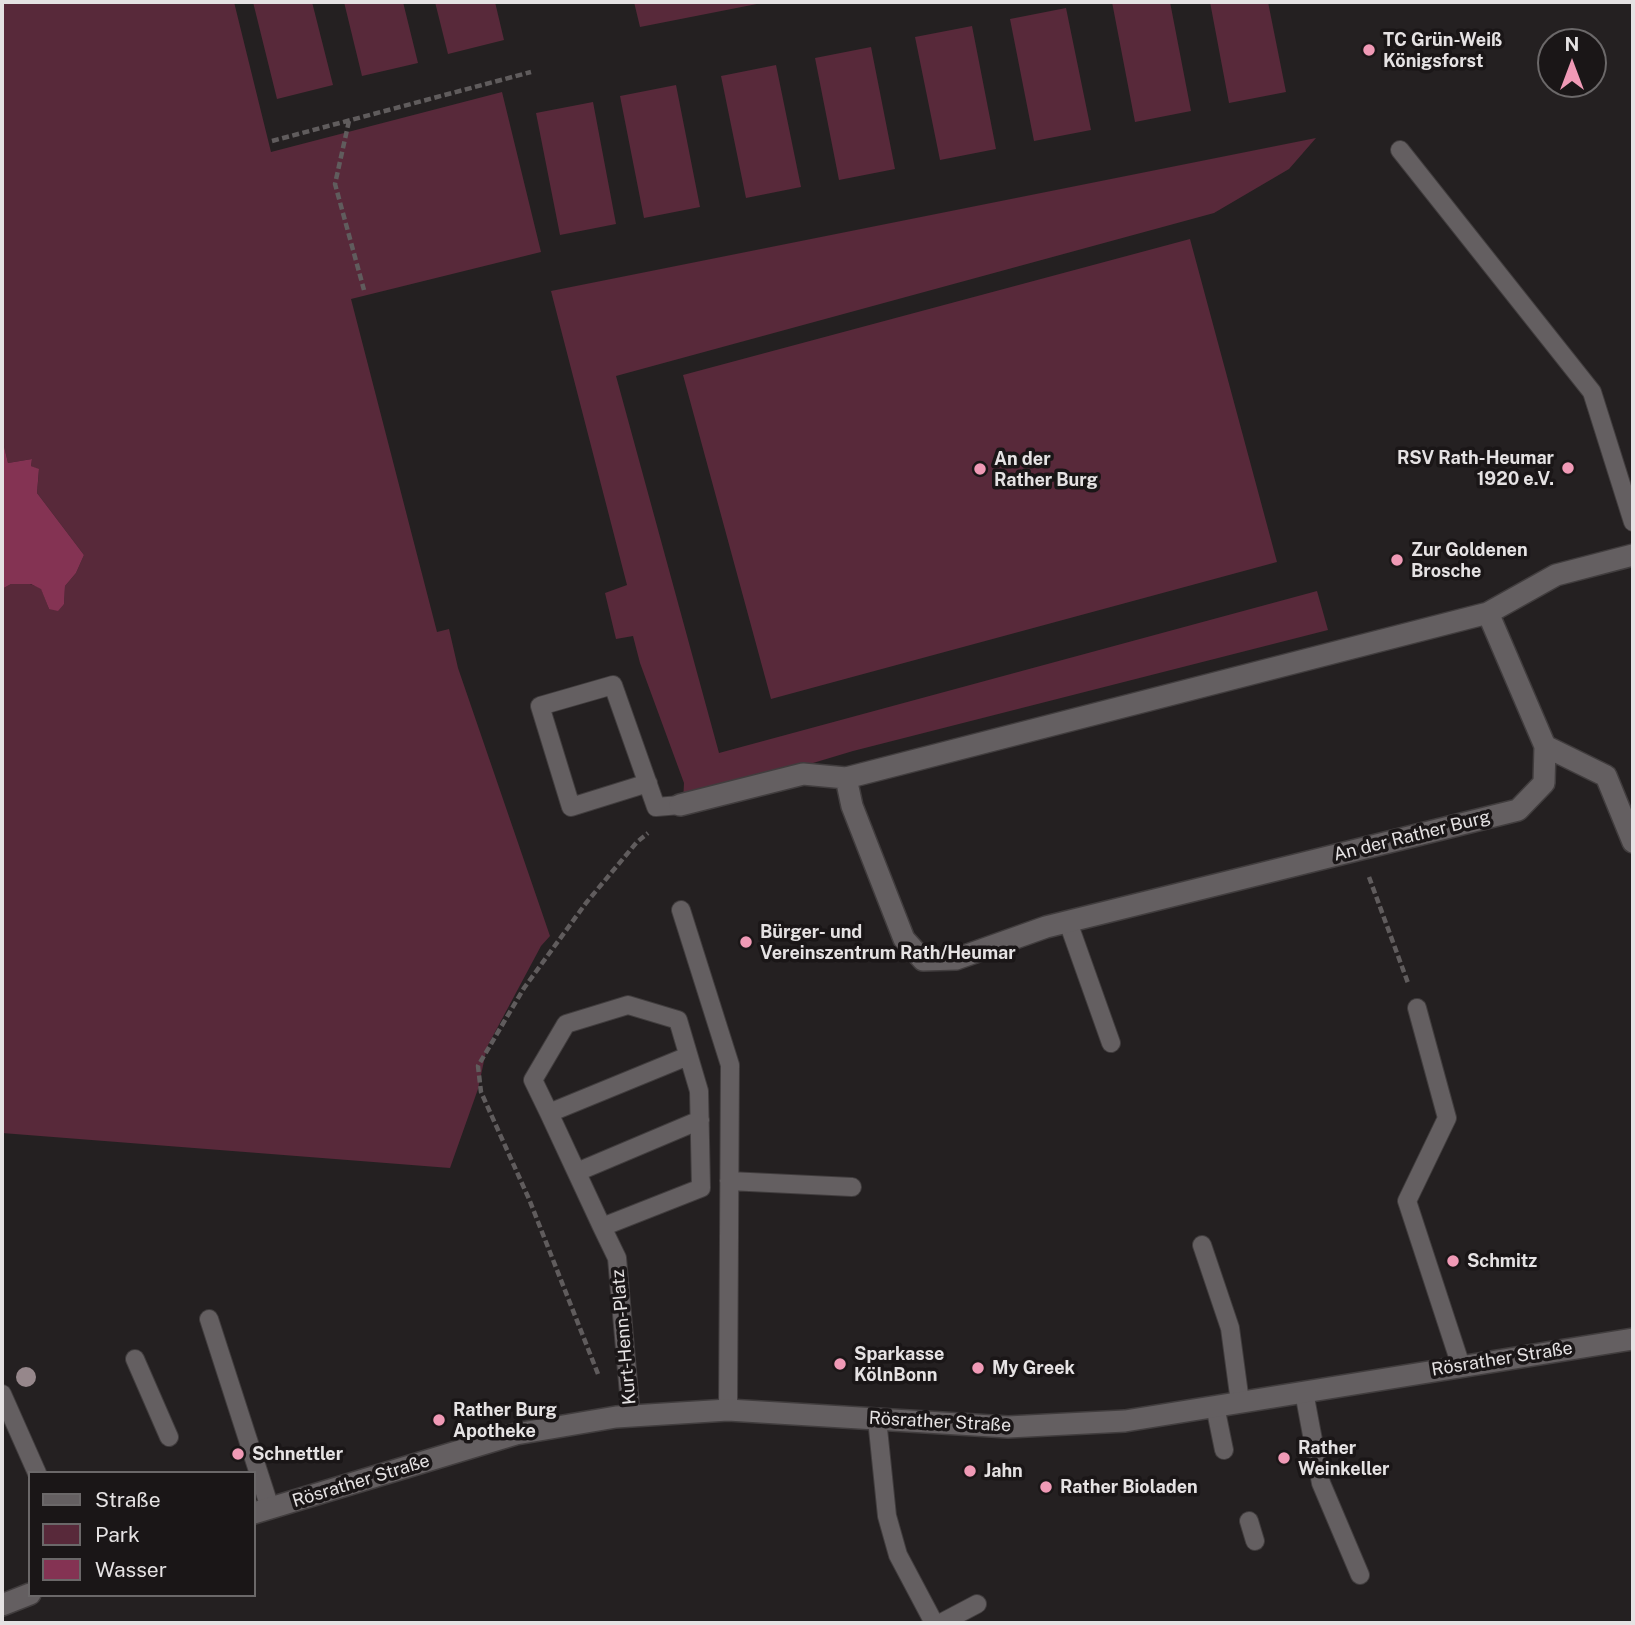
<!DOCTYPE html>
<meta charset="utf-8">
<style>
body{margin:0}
#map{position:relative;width:1635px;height:1625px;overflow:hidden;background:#242021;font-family:"Public Sans",sans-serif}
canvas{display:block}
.frame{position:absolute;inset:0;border:4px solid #e5e2e3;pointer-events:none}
.legend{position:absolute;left:28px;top:1471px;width:228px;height:126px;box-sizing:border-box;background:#1a1617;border:2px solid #6b6869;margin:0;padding:9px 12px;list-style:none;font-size:21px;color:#e5e2e3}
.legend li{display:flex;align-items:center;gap:14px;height:35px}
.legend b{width:35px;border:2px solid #6b6869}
.north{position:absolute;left:1537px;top:28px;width:70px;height:70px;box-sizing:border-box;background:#1a1617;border:2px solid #6b6869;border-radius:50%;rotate:0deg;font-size:19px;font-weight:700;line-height:28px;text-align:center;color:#e5e2e3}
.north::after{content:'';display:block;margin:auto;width:24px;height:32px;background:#f09ab6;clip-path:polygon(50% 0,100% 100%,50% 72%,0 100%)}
</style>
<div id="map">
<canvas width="1635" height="1625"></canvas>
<div class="frame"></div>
<ul class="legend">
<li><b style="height:9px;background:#645f61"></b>Straße</li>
<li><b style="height:19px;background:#58293a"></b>Park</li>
<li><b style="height:19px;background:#843353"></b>Wasser</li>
</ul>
<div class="north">N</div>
</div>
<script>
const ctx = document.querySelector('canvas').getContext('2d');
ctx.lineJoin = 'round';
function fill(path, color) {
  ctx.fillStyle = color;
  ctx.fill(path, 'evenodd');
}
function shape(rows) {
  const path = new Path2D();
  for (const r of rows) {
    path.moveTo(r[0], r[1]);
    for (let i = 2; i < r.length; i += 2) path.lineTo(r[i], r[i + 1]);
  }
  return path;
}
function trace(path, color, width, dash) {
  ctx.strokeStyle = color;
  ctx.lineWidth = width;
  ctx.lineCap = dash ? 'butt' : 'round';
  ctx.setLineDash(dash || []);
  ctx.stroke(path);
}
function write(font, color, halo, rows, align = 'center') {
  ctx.font = font + ' "Public Sans",sans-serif';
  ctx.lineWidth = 7;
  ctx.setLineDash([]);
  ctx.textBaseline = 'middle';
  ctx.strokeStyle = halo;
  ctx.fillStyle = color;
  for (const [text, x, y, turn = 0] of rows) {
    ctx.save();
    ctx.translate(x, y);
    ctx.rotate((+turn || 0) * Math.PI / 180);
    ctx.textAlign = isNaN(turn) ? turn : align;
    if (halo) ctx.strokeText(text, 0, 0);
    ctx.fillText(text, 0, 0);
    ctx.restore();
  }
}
fill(shape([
 [2,2,234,2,271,152,502,92,541,252,351,299,437,632,449,629,458,668,550,936,541,946,487,1047,478,1089,450,1168,2,1133,2,589,11,584,30,584,41,588,49,609,64,604,65,586,76,573,84,555,37,493,39,470,31,466,32,459,8,463,2,438],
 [253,2,312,2,333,85,277,99],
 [344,2,403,2,418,63,362,76],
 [435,2,495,2,504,40,448,54],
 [634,2,767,2,640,27],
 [1112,2,1170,2,1191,111,1135,122],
 [1210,2,1268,2,1286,92,1229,103],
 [1066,8,1091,130,1034,141,1010,19],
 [972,26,996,149,940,160,915,37],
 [871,47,895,169,839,180,815,58],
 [776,65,801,187,746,198,721,76],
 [676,85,700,207,644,218,620,96],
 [593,102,616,224,560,235,536,113],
 [1316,138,1289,169,1214,213,616,376,719,753,1317,591,1328,630,853,751,683,802,684,783,640,663,633,636,616,639,605,593,627,585,551,291],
 [1190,239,1277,562,771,699,683,375]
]), '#58293a');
fill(shape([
 [2,438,8,463,32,459,31,466,39,469,37,493,84,555,76,573,65,586,64,604,58,611,49,609,41,589,31,584,11,584,2,589]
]), '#843353');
const service = shape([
 [1400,150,1592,392,1633,522],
 [648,783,571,807,540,706,613,685,656,807,680,805],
 [681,910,730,1065,728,1410],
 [1068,922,1111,1043],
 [1417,1008,1447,1118,1407,1201,1461,1366],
 [549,1113,688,1056],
 [577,1172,700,1120],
 [729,1181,852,1187],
 [602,1227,701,1188,699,1091,678,1020,628,1005,566,1024,533,1080,549,1113,602,1227,617,1258,631,1416],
 [1202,1245,1230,1328,1240,1402],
 [209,1319,270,1508],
 [135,1359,169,1437],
 [1304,1392,1321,1483,1360,1575],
 [2,1394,37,1473],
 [1215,1406,1224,1450],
 [877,1419,887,1516,898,1555,934,1623],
 [1249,1521,1255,1541],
 [941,1623,977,1604]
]);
const minor = shape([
 [1545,746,1606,776,1633,842],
 [846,778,852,806,904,939,923,960,956,959,1046,927,1518,810,1544,783,1545,746,1488,613],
 [680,805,803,774,846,778,1488,613,1556,575,1633,555]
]);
const secondary = shape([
 [254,1513,516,1434,616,1417,728,1410,1008,1427,1125,1421,1633,1339],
 [2,1605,30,1594]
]);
trace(service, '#413d3e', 20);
trace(minor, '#413d3e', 24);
trace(secondary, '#413d3e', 24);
trace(shape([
 [349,121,335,184,364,290],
 [272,141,531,72],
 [1369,877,1408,983],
 [598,1374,529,1199,481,1092,478,1066,524,988,586,903,637,842,648,833]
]), '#605c5d', 4.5, [7, 3.5]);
trace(service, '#645f61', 18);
trace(minor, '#645f61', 21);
trace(secondary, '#645f61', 21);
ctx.fillStyle = '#96878b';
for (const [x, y] of [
 [26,1377]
]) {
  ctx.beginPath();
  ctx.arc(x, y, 10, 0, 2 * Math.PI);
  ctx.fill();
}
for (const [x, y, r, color] of [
 [1369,50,7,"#f09ab6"],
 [1568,468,7,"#f09ab6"],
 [980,469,7,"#f09ab6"],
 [1397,560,7,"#f09ab6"],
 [746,942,7,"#f09ab6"],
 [1453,1261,7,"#f09ab6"],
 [840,1364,7,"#f09ab6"],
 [978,1368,7,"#f09ab6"],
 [439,1420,7,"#f09ab6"],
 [238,1454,7,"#f09ab6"],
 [1284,1458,7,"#f09ab6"],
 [970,1471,7,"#f09ab6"],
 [1046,1487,7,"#f09ab6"]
]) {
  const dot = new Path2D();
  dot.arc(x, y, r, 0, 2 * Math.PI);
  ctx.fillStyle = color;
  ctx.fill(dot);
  trace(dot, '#1a1617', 2.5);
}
write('bold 18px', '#e5e2e3', '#1a1617', [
 ["TC Grün-Weiß",1383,40],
 ["Königsforst",1383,61],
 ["RSV Rath-Heumar",1554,458,"right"],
 ["1920 e.V.",1554,479,"right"],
 ["An der",994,459],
 ["Rather Burg",994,480],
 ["Zur Goldenen",1411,550],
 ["Brosche",1411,571],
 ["Bürger- und",760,932],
 ["Vereinszentrum Rath/Heumar",760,953],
 ["Schmitz",1467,1261],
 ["Sparkasse",854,1354],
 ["KölnBonn",854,1375],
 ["My Greek",992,1368],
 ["Rather Burg",453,1410],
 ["Apotheke",453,1431],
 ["Rather",1298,1448],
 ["Weinkeller",1298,1469],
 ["Schnettler",252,1454],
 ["Jahn",984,1471],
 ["Rather Bioladen",1060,1487]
], 'left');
write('18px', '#e5e2e3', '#1a1617', [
 ["An der Rather Burg",1412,836,-14],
 ["Kurt-Henn-Platz",624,1337,-95],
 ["Rösrather Straße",1502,1359,-9],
 ["Rösrather Straße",940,1422,3],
 ["Rösrather Straße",361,1481,-17]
]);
</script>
